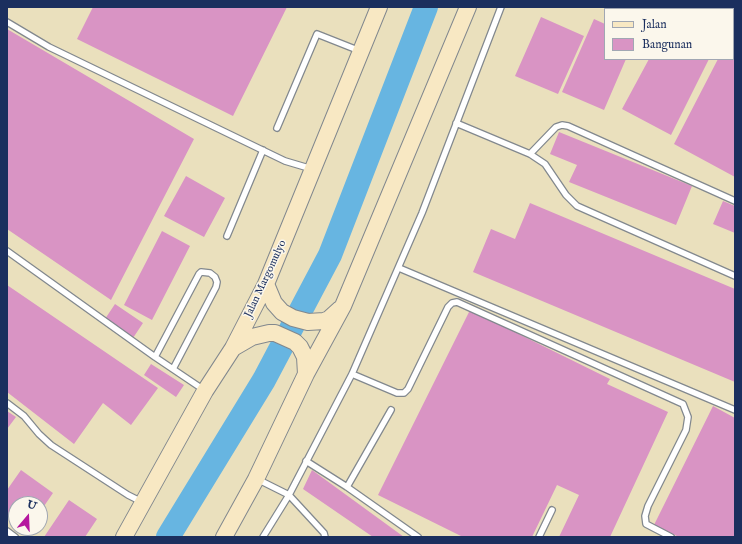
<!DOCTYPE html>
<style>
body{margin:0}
#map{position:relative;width:742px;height:544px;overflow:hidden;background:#eae0bd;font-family:"IM FELL English",serif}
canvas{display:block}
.frame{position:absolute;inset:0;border:8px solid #1b2f5e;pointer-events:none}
.legend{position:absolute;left:604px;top:8px;width:130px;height:52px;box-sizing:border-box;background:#fbf7ec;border:1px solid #a1a7b3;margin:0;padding:5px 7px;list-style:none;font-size:12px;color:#1b2f5e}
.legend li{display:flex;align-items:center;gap:8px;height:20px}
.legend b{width:20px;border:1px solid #a1a7b3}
.north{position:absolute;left:8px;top:496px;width:40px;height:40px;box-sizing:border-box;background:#fbf7ec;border:1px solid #a1a7b3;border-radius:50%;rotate:19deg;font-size:11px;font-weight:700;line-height:16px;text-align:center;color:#1b2f5e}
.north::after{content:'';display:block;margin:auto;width:14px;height:18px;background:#b5179e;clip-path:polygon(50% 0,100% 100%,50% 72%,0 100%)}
</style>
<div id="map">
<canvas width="742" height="544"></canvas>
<div class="frame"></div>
<ul class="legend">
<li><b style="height:5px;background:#f8e8c3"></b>Jalan</li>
<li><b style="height:11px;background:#d994c4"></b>Bangunan</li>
</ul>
<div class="north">U</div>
</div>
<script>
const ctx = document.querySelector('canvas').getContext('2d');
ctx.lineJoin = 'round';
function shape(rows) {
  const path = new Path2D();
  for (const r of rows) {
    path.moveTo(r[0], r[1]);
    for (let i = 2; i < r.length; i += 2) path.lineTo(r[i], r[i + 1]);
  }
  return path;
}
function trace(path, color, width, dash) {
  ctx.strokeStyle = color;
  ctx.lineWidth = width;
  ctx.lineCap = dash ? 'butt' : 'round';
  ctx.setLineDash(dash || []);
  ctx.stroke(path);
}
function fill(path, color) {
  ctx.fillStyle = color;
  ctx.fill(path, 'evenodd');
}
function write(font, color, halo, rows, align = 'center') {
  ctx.font = font + ' "IM FELL English",serif';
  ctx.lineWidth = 3;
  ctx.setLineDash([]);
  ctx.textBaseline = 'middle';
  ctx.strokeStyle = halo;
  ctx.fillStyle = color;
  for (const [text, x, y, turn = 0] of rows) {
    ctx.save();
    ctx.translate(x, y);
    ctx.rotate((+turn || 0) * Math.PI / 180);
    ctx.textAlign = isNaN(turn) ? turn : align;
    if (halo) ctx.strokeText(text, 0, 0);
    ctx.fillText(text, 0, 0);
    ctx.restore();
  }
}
trace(shape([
 [168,537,264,380,330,255,426,7]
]), '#67b5e1', 24);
fill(shape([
 [93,7,287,7,233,116,77,39],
 [677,7,735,7,735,8,733,12,733,9,676,9],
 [541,17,584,36,558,94,515,76],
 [594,19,605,24,605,59,626,59,604,110,562,92],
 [735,25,735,177,674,144,718,59,733,59,733,29],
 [7,29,194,139,111,300,7,229],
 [649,59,709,59,671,135,622,109],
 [559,132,692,186,676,225,569,182,577,165,550,154],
 [186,176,225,198,204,237,164,216],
 [723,201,735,206,735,233,713,224],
 [530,203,735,289,735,382,473,272,491,229,515,239],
 [162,231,190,246,152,320,124,305],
 [7,285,158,388,131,425,103,403,74,444,7,392],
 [115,304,143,323,133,338,105,319],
 [470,310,610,379,607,384,668,412,610,537,559,537,579,495,557,485,532,537,463,537,378,495],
 [151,364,184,385,176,397,144,375],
 [713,406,735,418,735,537,679,537,654,525],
 [7,411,16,417,7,429],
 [21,470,53,493,40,512,40,504,16,504,16,520,7,514,7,490],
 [312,470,404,537,373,537,303,489],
 [69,500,97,519,85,537,44,537]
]), '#d994c4');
const service = shape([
 [7,22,49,47,285,161,312,169],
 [456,123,530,154,545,164,566,195,577,206,735,276],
 [277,128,317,34,360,51],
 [530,154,556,127,562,125,568,126,735,201],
 [227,236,263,150],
 [7,251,155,357,204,390],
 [399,268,735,410],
 [155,357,199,274,201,272,210,273,215,277,217,282,216,287,173,369],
 [352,374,397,393,404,393,408,389,448,307,452,303,457,302,683,404,688,417,686,430,648,506,645,516,646,524,671,537],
 [7,403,24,416,39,434,51,445,128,495,142,502],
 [306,461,347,487,418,537],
 [257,479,289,495,324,533,325,537],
 [347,487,391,410],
 [7,531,15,537],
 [263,537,289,495,352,374,422,213,501,7],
 [539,537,552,510]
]);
const secondary = shape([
 [266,284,274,303,282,312,293,318,308,322,324,321,329,319,340,309],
 [233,348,252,337,269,333,275,333,295,342,300,347,305,357,306,374],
 [124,537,205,391,233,348,266,284,379,7],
 [224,537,256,479,306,374,343,306,468,7]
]);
trace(service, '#82888e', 8);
trace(secondary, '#82888e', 18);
trace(service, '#fff', 5.5);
trace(secondary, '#f8e8c3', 16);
write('11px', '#1b2f5e', '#fbf7ec', [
 ["Jalan Margomulyo",266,279,-65]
]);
</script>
